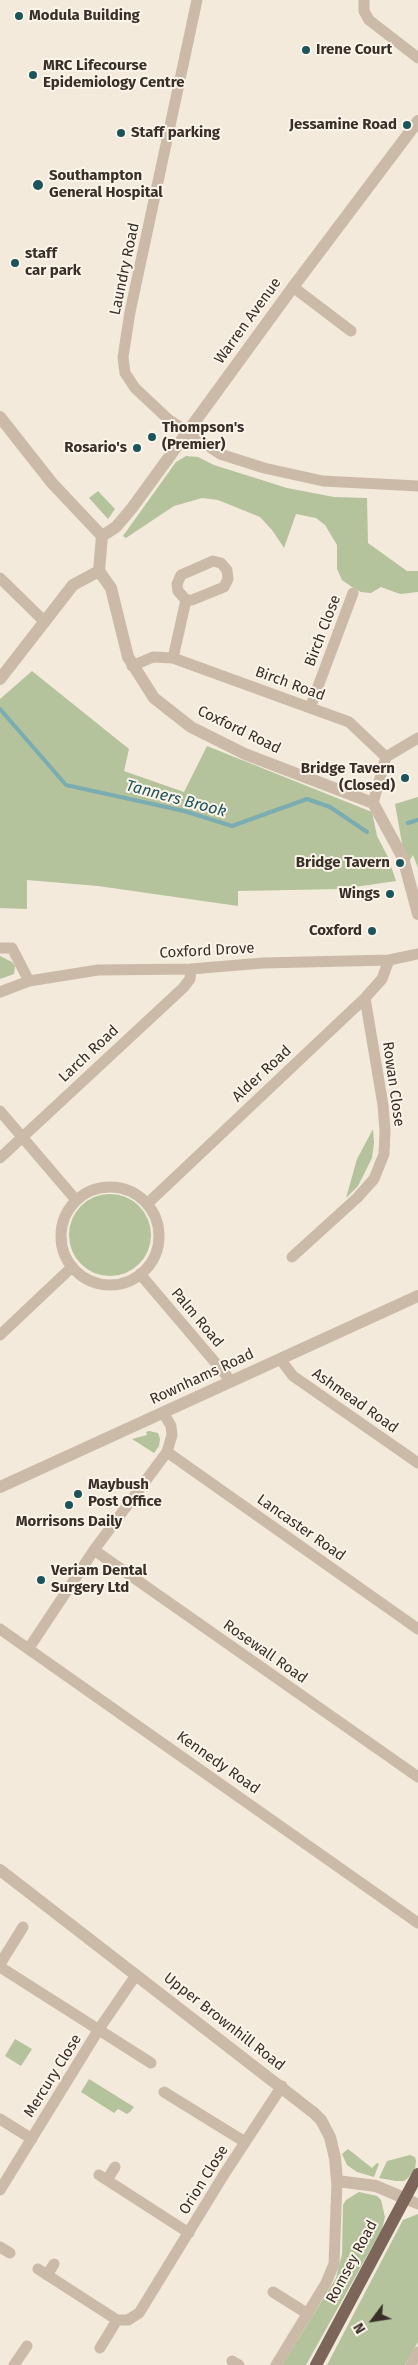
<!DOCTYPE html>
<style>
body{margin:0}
#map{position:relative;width:418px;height:2365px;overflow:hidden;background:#f3eadc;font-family:"Fira Sans",sans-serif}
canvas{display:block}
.north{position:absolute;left:348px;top:2295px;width:50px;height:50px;-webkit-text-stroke:4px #fbf4e9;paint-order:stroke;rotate:239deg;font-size:14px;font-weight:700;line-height:20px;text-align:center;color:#392e28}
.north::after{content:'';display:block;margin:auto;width:18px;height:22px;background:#392e28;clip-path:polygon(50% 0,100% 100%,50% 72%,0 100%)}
</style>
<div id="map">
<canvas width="418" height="2365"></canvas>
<div class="north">N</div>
</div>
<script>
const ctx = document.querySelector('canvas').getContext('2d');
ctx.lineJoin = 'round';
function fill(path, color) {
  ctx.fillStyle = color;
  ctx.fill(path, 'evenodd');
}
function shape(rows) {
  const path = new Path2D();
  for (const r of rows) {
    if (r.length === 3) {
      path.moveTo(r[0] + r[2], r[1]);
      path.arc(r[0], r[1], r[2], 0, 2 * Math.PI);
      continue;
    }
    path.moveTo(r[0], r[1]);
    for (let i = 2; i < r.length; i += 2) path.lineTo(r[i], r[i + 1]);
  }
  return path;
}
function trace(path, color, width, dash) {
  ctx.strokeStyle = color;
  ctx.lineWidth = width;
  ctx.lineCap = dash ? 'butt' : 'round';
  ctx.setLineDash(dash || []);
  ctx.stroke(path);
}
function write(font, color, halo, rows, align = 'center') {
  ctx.font = font + ' "Fira Sans",sans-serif';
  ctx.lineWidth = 4;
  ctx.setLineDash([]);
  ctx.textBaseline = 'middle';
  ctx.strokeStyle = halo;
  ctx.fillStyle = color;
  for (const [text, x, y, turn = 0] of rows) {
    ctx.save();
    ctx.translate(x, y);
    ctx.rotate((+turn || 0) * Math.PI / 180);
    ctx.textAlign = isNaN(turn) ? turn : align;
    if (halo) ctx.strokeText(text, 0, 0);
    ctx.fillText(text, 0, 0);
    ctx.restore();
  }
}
fill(shape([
 [186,456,198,457,214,465,287,488,334,497,367,498,368,543,407,571,418,571,418,592,400,594,381,587,371,593,361,592,352,587,342,580,337,569,337,545,325,525,316,518,296,514,284,548,272,530,260,517,218,500,202,498,174,506,126,538,123,536,176,462],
 [98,491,115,509,108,519,89,498],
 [32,671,129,749,124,771,184,792,207,746,372,812,377,836,388,857,396,881,341,889,238,891,238,906,98,886,27,880,27,909,0,908,0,699],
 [418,797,418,868,413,855,406,866,395,804],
 [0,956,12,962,15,966,14,974,0,979],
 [373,1129,374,1143,372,1158,358,1186,346,1198,357,1159],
 [110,1235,41],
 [149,1431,158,1433,160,1439,159,1446,154,1453,132,1439,147,1435,146,1432],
 [15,2039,32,2049,21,2066,5,2056],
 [89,2079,134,2107,130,2112,127,2114,118,2109,114,2113,81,2092],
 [348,2149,372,2168,377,2163,379,2164,374,2177,357,2172,347,2165,342,2154],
 [410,2155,415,2157,416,2161,415,2169,408,2178,404,2181,396,2181,379,2178,387,2161],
 [359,2192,377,2196,381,2200,385,2217,382,2229,306,2365,282,2365,336,2278,342,2254,343,2205,346,2200],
 [418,2214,418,2342,405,2365,327,2365,403,2220]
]), '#b4c39b');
trace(shape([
 [0,709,66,785,184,811,232,826,307,799,330,807,367,832],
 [408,823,418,820]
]), '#7aacb2', 4);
trace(shape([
 [197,0,130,312,123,357,125,373,135,388,168,419,220,454,264,468,323,481,418,486],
 [364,0,364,11,369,20,418,58],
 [293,287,351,331],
 [0,578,45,622],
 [173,658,186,600,178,591,177,584,181,575,213,561,221,563,227,570,228,579,224,587,192,600,186,600],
 [132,666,153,657,173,658,349,722,386,757],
 [310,708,353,593],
 [373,803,386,757,418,738],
 [0,948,12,948,29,981],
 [0,992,29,981,98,970,191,969,263,963,389,960,418,954],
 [0,1111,76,1200],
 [0,1158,183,988,190,979,191,969],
 [110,1236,49],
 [147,1204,365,998,382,979,389,960],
 [292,1257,357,1198,374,1179,384,1154,385,1130,383,1105,365,998],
 [140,1274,231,1381],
 [0,1335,72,1267],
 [280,1359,293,1376,418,1463],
 [167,1452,418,1629],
 [94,1550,418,1777],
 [0,1629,418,1923],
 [29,1648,94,1550,167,1452,172,1435,171,1426,164,1414],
 [0,1964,23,1927],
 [0,1967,151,2063],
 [164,2092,245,2142],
 [0,2119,32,2139],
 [99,2175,189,2233],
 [107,2180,115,2167],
 [0,2190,99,2029,136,1975],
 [404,2198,418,2204],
 [0,2247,10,2253],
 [38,2269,117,2320,128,2320,139,2313,223,2176,282,2086],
 [47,2275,54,2264],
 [273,2292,308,2314],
 [100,2348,117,2320],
 [232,2361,239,2365],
 [14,2365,27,2346],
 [276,2365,326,2283,334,2264,337,2181],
 [411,2365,418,2352]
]), '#ccbaa8', 11);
trace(shape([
 [0,417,52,483,102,536,99,571,111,588,128,657,154,698,191,727,245,754,373,803,403,858,418,914],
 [102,536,116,527,132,508,293,287,418,121],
 [0,679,73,585,99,571],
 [0,1487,418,1296],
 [0,1870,314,2113,321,2120,330,2137,335,2158,337,2181,376,2186,404,2198]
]), '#ccbaa8', 12);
trace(shape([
 [316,2365,418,2174]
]), '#7b6659', 12);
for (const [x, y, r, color] of [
 [19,16,5,"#1c545c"],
 [306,50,5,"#1c545c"],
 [33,75,5,"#1c545c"],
 [407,125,5,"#1c545c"],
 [121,133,5,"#1c545c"],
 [38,185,6,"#1c545c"],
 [15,263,5,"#1c545c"],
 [152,437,5,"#1c545c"],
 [137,448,5,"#1c545c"],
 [405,778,5,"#1c545c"],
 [400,863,5,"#1c545c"],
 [390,894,5,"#1c545c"],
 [372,931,5,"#1c545c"],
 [78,1494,5,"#1c545c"],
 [69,1505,5,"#1c545c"],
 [41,1580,5,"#1c545c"]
]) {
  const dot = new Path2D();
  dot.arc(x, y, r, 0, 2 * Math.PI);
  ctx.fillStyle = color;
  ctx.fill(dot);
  trace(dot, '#fbf4e9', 2);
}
write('bold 15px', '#392e28', '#fbf4e9', [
 ["Modula Building",29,16],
 ["Irene Court",316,50],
 ["MRC Lifecourse",43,66],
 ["Epidemiology Centre",43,83],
 ["Jessamine Road",397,125,"right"],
 ["Staff parking",131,133],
 ["Southampton",49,176],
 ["General Hospital",49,193],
 ["staff",25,254],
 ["car park",25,271],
 ["Thompson's",162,428],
 ["(Premier)",162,445],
 ["Rosario's",127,448,"right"],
 ["Bridge Tavern",395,769,"right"],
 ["(Closed)",395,786,"right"],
 ["Bridge Tavern",390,863,"right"],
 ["Wings",380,894,"right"],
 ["Coxford",362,931,"right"],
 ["Maybush",88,1485],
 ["Post Office",88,1502],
 ["Morrisons Daily",69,1522,"center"],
 ["Veriam Dental",51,1571],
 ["Surgery Ltd",51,1588]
], 'left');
write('15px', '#392e28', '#fbf4e9', [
 ["Laundry Road",125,269,-78],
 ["Warren Avenue",248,321,-54],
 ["Birch Close",323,631,-69],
 ["Birch Road",290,684,20],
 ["Coxford Road",239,730,26],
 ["Coxford Drove",207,951,-3],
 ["Larch Road",89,1054,-43],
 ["Alder Road",262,1074,-43],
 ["Rowan Close",393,1084,82],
 ["Palm Road",197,1318,50],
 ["Rownhams Road",202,1377,-25],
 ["Ashmead Road",355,1401,35],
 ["Lancaster Road",301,1528,35],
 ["Rosewall Road",265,1652,35],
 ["Kennedy Road",218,1763,35],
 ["Upper Brownhill Road",224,2022,38],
 ["Mercury Close",53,2076,-58],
 ["Orion Close",204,2180,-58],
 ["Romsey Road",352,2262,-62]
]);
write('italic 16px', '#1c545c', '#fbf4e9', [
 ["Tanners Brook",176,799,15]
]);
</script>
